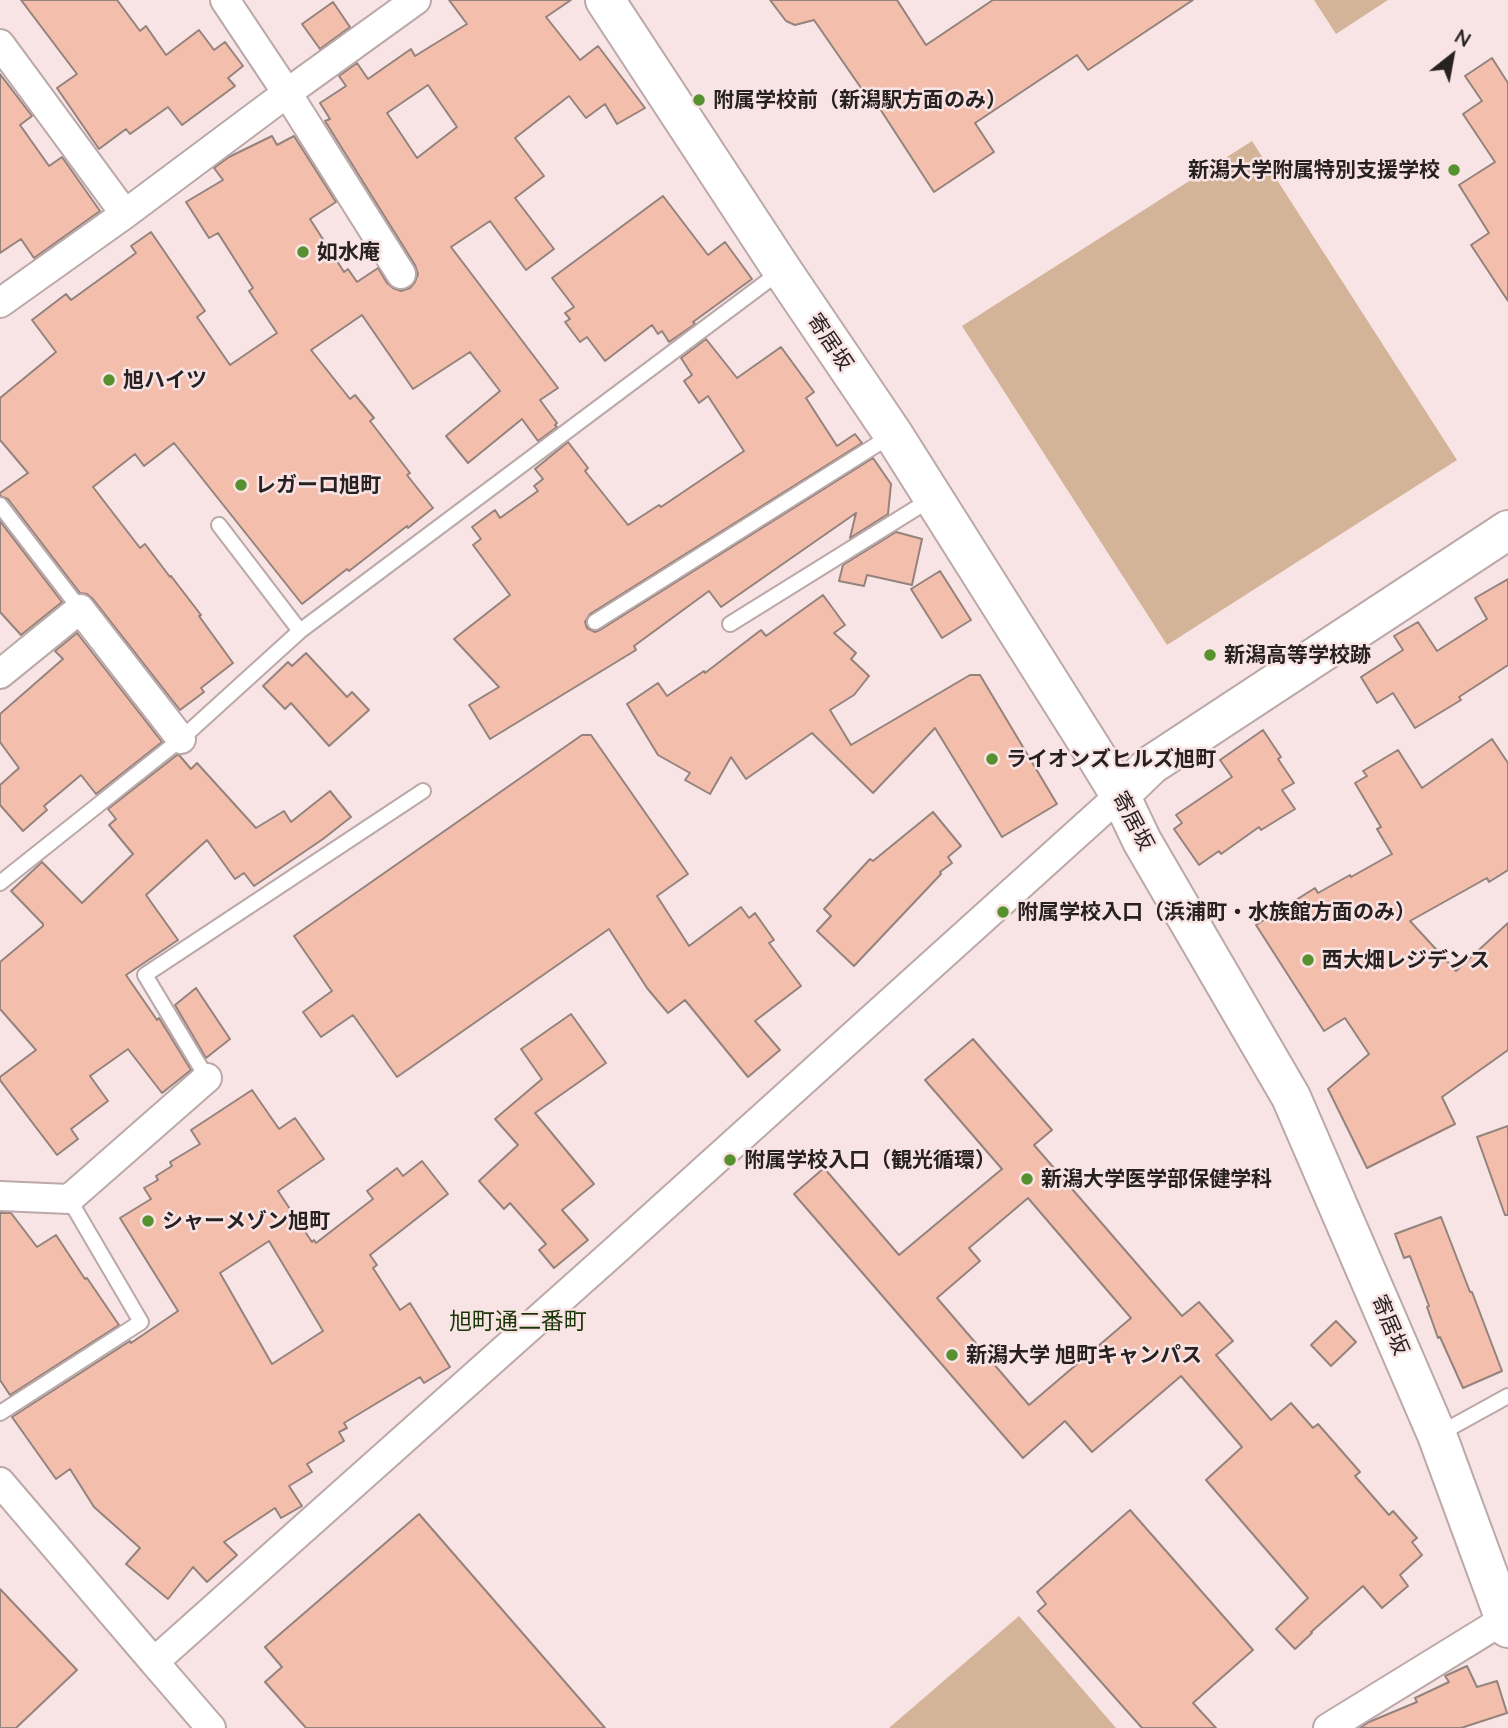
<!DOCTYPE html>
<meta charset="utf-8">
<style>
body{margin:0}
#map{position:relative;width:1508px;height:1728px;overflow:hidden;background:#f9e4e5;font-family:Lato,sans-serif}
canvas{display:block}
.north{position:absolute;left:1417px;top:21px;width:70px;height:70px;-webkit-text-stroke:5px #f9e4e5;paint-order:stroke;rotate:31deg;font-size:19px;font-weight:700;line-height:28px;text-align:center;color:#282121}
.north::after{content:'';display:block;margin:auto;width:24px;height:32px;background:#282121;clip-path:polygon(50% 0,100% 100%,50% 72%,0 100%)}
</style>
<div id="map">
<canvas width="1508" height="1728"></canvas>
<div class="north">N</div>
</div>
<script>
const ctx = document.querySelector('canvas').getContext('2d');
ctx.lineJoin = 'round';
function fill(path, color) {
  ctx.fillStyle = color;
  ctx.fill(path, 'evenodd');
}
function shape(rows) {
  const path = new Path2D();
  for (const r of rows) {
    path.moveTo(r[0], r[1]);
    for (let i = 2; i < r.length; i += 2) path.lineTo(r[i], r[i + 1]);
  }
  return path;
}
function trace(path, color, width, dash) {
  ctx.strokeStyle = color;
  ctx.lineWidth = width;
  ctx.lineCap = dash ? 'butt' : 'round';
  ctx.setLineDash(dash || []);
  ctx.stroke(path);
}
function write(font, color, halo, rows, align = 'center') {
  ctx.font = font + ' Lato,"Noto Sans JP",sans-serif';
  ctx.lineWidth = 5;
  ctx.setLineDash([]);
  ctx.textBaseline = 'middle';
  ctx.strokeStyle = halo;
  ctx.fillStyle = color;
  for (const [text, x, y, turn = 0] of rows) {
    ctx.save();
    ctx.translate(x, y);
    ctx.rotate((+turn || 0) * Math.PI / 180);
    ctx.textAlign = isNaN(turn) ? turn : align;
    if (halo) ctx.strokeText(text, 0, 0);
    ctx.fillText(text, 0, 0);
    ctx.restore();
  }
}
fill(shape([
 [1314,0,1388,0,1336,34],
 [1252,141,1457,460,1167,645,962,326],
 [1019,1616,1116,1728,889,1728]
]), '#d3b499');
const building = shape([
 [21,0,117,0,140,31,146,26,166,55,199,30,214,50,225,42,243,66,228,78,235,86,182,125,168,107,130,134,126,129,99,149,57,88,77,74,21,0],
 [449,0,571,0,546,17,580,60,598,46,645,108,617,124,605,104,586,118,569,96,515,138,544,176,515,198,554,249,526,270,490,221,451,247,558,388,540,400,557,423,555,425,557,427,538,441,522,419,468,463,446,436,500,391,470,352,413,389,362,315,311,350,350,399,355,395,374,418,370,421,410,473,407,475,433,508,408,528,407,526,349,571,347,569,302,604,174,443,144,466,135,454,93,487,140,548,145,544,170,577,171,576,201,615,199,616,233,663,201,688,204,692,180,710,93,599,87,594,80,593,8,499,0,496,0,493,28,473,0,440,0,398,56,352,32,320,66,294,71,300,136,253,131,246,151,232,205,311,197,317,230,365,277,333,249,291,253,288,218,233,209,238,186,202,223,180,214,168,229,157,272,136,277,145,294,136,336,202,310,219,344,272,348,269,357,282,378,268,387,283,393,288,401,291,410,288,415,282,418,274,415,265,325,121,330,119,320,103,346,86,339,76,357,63,368,79,411,49,415,56,467,24,449,0],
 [428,85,457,127,417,158,387,113,428,85],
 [770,0,897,0,926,45,993,0,1193,0,1088,70,1077,55,975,123,994,152,934,192,871,95,868,98,814,20,795,25,786,21,770,0],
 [333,2,350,27,320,49,302,24,333,2],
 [1492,58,1508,83,1508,301,1471,245,1489,233,1459,185,1495,162,1463,114,1482,101,1465,76,1492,58],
 [0,74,32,116,20,125,49,166,62,157,100,211,34,258,21,239,0,253,0,74],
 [663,196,708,255,725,242,752,279,693,322,695,324,669,342,662,331,658,334,652,325,605,361,587,337,580,342,565,322,570,319,565,313,574,307,552,278,663,196],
 [706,339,737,378,781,347,814,392,806,398,837,446,855,434,862,443,590,614,585,622,587,628,595,632,600,630,873,458,891,484,888,514,850,538,856,513,721,607,709,591,634,646,636,650,490,739,469,705,499,687,454,639,510,595,473,545,481,539,472,527,495,510,500,518,538,491,534,486,543,479,535,469,568,442,588,468,585,471,628,525,659,505,661,507,744,451,708,396,699,403,684,381,692,375,681,358,706,339],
 [0,521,62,602,21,635,0,612,0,521],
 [896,532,922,539,912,585,867,575,864,586,839,581,843,565,896,532],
 [940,571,971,620,942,638,911,589,940,571],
 [1508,579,1508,665,1459,697,1461,700,1415,728,1393,693,1377,703,1361,677,1403,650,1394,636,1418,622,1437,651,1487,619,1475,598,1508,579],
 [823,595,845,625,834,633,856,653,851,659,869,676,854,695,830,710,851,745,970,675,980,675,1057,804,1002,837,935,728,873,793,812,733,746,779,731,757,710,794,685,780,690,773,658,755,627,704,658,683,667,696,704,671,705,673,761,630,766,636,823,595],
 [77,633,162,742,96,794,81,775,44,806,47,810,23,831,0,805,0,785,19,768,0,742,0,714,63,659,55,651,77,633],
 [306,653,347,697,352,692,369,710,329,746,291,703,285,709,263,686,288,662,292,666,306,653],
 [1263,730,1281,757,1278,759,1294,783,1282,790,1295,809,1261,830,1259,827,1221,854,1219,851,1199,865,1174,829,1182,823,1176,815,1232,777,1220,760,1263,730],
 [582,735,591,735,688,874,657,896,689,946,741,907,749,918,755,913,774,940,769,943,801,986,755,1021,780,1050,748,1077,685,1000,668,1013,647,988,609,929,397,1077,353,1015,321,1037,303,1012,332,991,294,936,582,735],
 [1492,739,1508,763,1508,870,1489,882,1487,878,1410,921,1456,971,1508,923,1508,1050,1442,1097,1455,1124,1367,1168,1328,1089,1369,1054,1345,1018,1324,1031,1256,925,1315,888,1318,893,1350,875,1351,877,1392,854,1377,829,1381,827,1355,783,1367,776,1363,771,1398,750,1422,788,1492,739],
 [177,755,179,755,191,769,197,763,256,828,284,811,291,822,330,791,351,817,323,839,254,886,244,873,235,879,207,840,146,895,178,940,126,975,157,1020,159,1018,191,1070,162,1093,128,1049,90,1076,108,1101,71,1129,78,1139,57,1155,0,1080,0,1077,36,1050,0,1009,0,962,43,926,43,924,11,891,42,862,82,903,133,854,109,825,116,819,108,809,177,755],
 [933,812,961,846,948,857,952,863,940,872,941,874,854,966,817,931,831,916,824,909,870,859,873,861,933,812],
 [196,988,230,1039,206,1058,175,1005,196,988],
 [571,1014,606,1063,535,1113,594,1184,562,1210,588,1240,554,1268,539,1250,546,1244,510,1203,504,1209,479,1181,518,1145,495,1119,542,1079,521,1049,571,1014],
 [973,1039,1052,1130,1034,1145,1182,1316,1199,1302,1233,1341,1216,1355,1271,1420,1291,1403,1313,1428,1318,1424,1360,1472,1355,1476,1389,1515,1393,1511,1417,1538,1412,1542,1422,1555,1400,1575,1408,1586,1382,1608,1363,1586,1311,1632,1312,1633,1295,1649,1276,1629,1308,1598,1206,1480,1242,1447,1181,1376,1092,1452,1065,1421,1023,1458,794,1194,824,1168,899,1255,1002,1169,925,1080,973,1039],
 [1028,1198,1131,1318,1029,1405,937,1298,980,1261,969,1248,1028,1198],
 [252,1090,279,1129,295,1118,324,1159,278,1191,312,1242,314,1240,316,1243,373,1199,367,1191,397,1168,403,1176,422,1161,448,1194,370,1255,377,1265,373,1268,400,1310,410,1303,450,1367,424,1383,420,1377,344,1423,347,1428,339,1432,344,1441,307,1464,312,1472,289,1486,302,1506,281,1518,275,1508,224,1542,237,1555,207,1582,193,1567,168,1599,126,1564,140,1548,94,1507,70,1469,56,1479,12,1417,130,1341,131,1343,178,1311,120,1218,151,1199,144,1188,158,1180,156,1176,172,1166,170,1162,200,1144,191,1130,252,1090],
 [269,1241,323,1331,272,1364,220,1273,269,1241],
 [1508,1126,1508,1215,1505,1215,1477,1137,1508,1126],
 [0,1213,11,1213,37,1247,56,1235,85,1279,87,1278,119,1325,10,1395,0,1380,0,1213],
 [1441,1217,1470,1292,1472,1292,1502,1371,1463,1388,1440,1337,1438,1338,1427,1307,1429,1306,1410,1256,1404,1258,1395,1234,1441,1217],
 [1336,1321,1356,1342,1331,1366,1311,1345,1336,1321],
 [1130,1510,1253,1650,1193,1703,1216,1728,1142,1728,1038,1611,1046,1604,1037,1592,1130,1510],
 [419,1514,605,1728,306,1728,265,1682,282,1667,265,1647,419,1514],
 [0,1589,77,1670,16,1728,0,1728,0,1589],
 [1467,1666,1477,1687,1497,1681,1507,1713,1461,1728,1360,1728,1369,1722,1417,1702,1415,1698,1449,1682,1445,1676,1467,1666]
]);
fill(building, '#f4beac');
trace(building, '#94837d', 2);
const lane = shape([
 [0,505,80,609],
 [219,525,300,631],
 [595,622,892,435],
 [730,624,931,499],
 [0,883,181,739,300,631,781,271],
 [207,1078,145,975,423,791],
 [0,1413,141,1322,69,1199],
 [1439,1434,1508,1396]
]);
const street = shape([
 [225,0,287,93,416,0],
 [0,44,125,214,287,93,401,274],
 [0,303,125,214],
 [0,674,80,609,181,739],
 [0,1196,69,1199,207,1078],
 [0,1482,154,1662,617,1249,1120,795],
 [154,1662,211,1728],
 [1328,1728,1505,1619]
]);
const secondary = shape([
 [605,0,782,270,893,434,1093,751,1120,795,1142,841,1291,1097,1437,1435,1508,1628],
 [1120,795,1151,765,1508,530]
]);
trace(lane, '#bba8a8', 18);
trace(street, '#bba8a8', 32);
trace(secondary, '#bba8a8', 42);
trace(lane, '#fff', 14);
trace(street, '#fff', 28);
trace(secondary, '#fff', 38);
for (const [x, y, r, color] of [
 [699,100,7,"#57912f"],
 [1454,170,7,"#57912f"],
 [303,252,7,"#57912f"],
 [109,380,7,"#57912f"],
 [241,485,7,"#57912f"],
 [1210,655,7,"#57912f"],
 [992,759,7,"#57912f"],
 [1003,912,7,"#57912f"],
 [1308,960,7,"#57912f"],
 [730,1160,7,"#57912f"],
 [1027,1179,7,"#57912f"],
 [148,1221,7,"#57912f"],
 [952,1355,7,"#57912f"]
]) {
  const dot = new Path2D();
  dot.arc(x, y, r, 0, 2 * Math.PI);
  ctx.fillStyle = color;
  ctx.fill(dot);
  trace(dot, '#f9e4e5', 2.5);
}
write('bold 21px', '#282121', '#f9e4e5', [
 ["附属学校前（新潟駅方面のみ）",713,100],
 ["新潟大学附属特別支援学校",1440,170,"right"],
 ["如水庵",317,252],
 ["旭ハイツ",123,380],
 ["レガーロ旭町",255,485],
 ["新潟高等学校跡",1224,655],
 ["ライオンズヒルズ旭町",1006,759],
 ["附属学校入口（浜浦町・水族館方面のみ）",1017,912],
 ["西大畑レジデンス",1322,960],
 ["附属学校入口（観光循環）",744,1160],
 ["新潟大学医学部保健学科",1041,1179],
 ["シャーメゾン旭町",162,1221],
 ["新潟大学 旭町キャンパス",966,1355]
], 'left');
write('21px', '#282121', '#f9e4e5', [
 ["寄居坂",830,342,56],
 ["寄居坂",1133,821,62],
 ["寄居坂",1390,1325,67]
]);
write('23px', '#1b3606', '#f9e4e5', [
 ["旭町通二番町",518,1322]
]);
</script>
